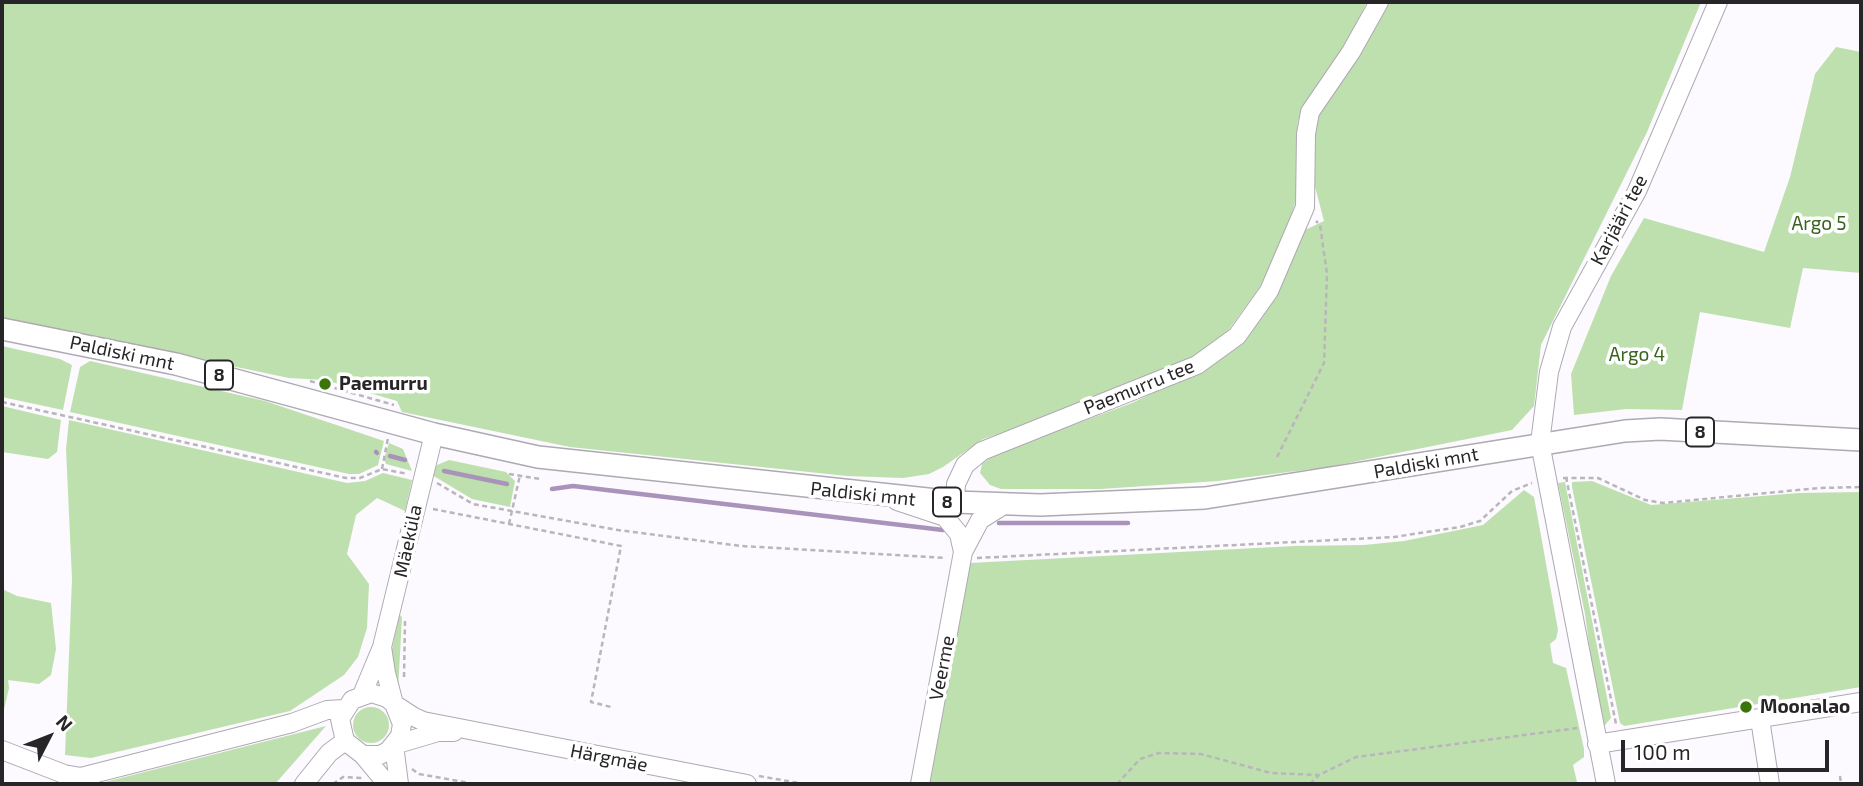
<!DOCTYPE html>
<meta charset="utf-8">
<style>
body{margin:0}
#map{position:relative;width:1863px;height:786px;overflow:hidden;background:#fcf9ff;font-family:"Exo 2",sans-serif}
canvas{display:block}
.frame{position:absolute;inset:0;border:4px solid #272528;pointer-events:none}
.north{position:absolute;left:14px;top:702px;width:70px;height:70px;-webkit-text-stroke:5px #fff;paint-order:stroke;rotate:48deg;font-size:19px;font-weight:700;line-height:28px;text-align:center;color:#272528}
.north::after{content:'';display:block;margin:auto;width:24px;height:32px;background:#272528;clip-path:polygon(50% 0,100% 100%,50% 72%,0 100%)}
.scale{position:absolute;left:1621px;top:740px;width:208px;height:32px;box-sizing:border-box;border:4px solid #272528;border-top:0;padding-left:9px;font-size:21px;line-height:24px;white-space:nowrap;color:#272528;-webkit-text-stroke:5px #fff;paint-order:stroke}
</style>
<div id="map">
<canvas width="1863" height="786"></canvas>
<div class="frame"></div>
<div class="north">N</div>
<div class="scale">100 m</div>
</div>
<script>
const ctx = document.querySelector('canvas').getContext('2d');
ctx.lineJoin = 'round';
function fill(path, color) {
  ctx.fillStyle = color;
  ctx.fill(path, 'evenodd');
}
function shape(rows) {
  const path = new Path2D();
  for (const r of rows) {
    if (r.length === 3) {
      path.moveTo(r[0] + r[2], r[1]);
      path.arc(r[0], r[1], r[2], 0, 2 * Math.PI);
      continue;
    }
    path.moveTo(r[0], r[1]);
    for (let i = 2; i < r.length; i += 2) path.lineTo(r[i], r[i + 1]);
  }
  return path;
}
function trace(path, color, width, dash) {
  ctx.strokeStyle = color;
  ctx.lineWidth = width;
  ctx.lineCap = dash ? 'butt' : 'round';
  ctx.setLineDash(dash || []);
  ctx.stroke(path);
}
function write(font, color, halo, rows, align = 'center') {
  ctx.font = font + ' "Exo 2",sans-serif';
  ctx.lineWidth = 7;
  ctx.setLineDash([]);
  ctx.textBaseline = 'middle';
  ctx.strokeStyle = halo;
  ctx.fillStyle = color;
  for (const [text, x, y, turn = 0] of rows) {
    ctx.save();
    ctx.translate(x, y);
    ctx.rotate((+turn || 0) * Math.PI / 180);
    ctx.textAlign = isNaN(turn) ? turn : align;
    if (halo) ctx.strokeText(text, 0, 0);
    ctx.fillText(text, 0, 0);
    ctx.restore();
  }
}
fill(shape([
 [2,2,1367,2,1345,46,1298,120,1296,150,1301,181,1290,221,1260,287,1227,332,1186,362,1073,409,983,439,943,467,929,474,903,478,847,476,570,447,402,412,397,401,325,380,289,378,2,318],
 [1385,2,1701,2,1647,132,1541,345,1534,406,1512,430,1328,467,1218,481,1101,489,1001,489,990,485,980,473,982,464,995,454,1132,403,1205,368,1279,287,1305,230,1324,221,1313,179,1314,139,1319,111],
 [1836,47,1861,52,1861,273,1803,268,1790,328,1700,312,1682,410,1626,409,1574,415,1571,374,1611,276,1644,218,1764,252,1790,177,1815,74],
 [2,346,60,359,72,365,63,410,2,397],
 [90,361,265,401,384,441,378,465,359,474,349,474,70,412,80,367],
 [2,406,61,420,57,452,48,459,2,452],
 [69,420,347,483,365,481,383,473,412,480,405,511,377,498,356,515,347,554,369,584,367,628,358,657,344,675,290,711,91,758,65,755,72,579,66,449],
 [389,443,403,449,412,471,386,464,384,459],
 [449,460,506,472,515,481,510,507,472,499,432,475,437,465],
 [1592,481,1651,505,1799,493,1861,492,1861,687,1624,726,1620,723,1572,487,1572,482],
 [1565,482,1611,718,1605,725,1600,725,1585,614,1558,483],
 [1524,490,1534,497,1558,630,1556,639,1550,644,1553,663,1566,668,1584,749,1584,757,1573,765,1577,782,1591,784,929,784,970,563,1294,546,1364,545,1404,541,1483,525],
 [2,589,17,596,51,603,56,649,51,675,39,684,8,680,9,688,2,718],
 [399,614,402,617,398,691,391,655],
 [371,725,18],
 [326,726,275,784,97,784]
]), '#bee0ae');
trace(shape([
 [376,452,377,453],
 [390,456,405,460],
 [444,471,507,484],
 [552,489,573,486,943,530],
 [999,523,1128,523]
]), '#aa93ba', 4.5);
const minor = shape([
 [897,501,945,517,959,534,963,552],
 [955,502,956,484,965,465,982,451,1197,365,1237,336,1269,291,1305,207,1306,134,1310,112,1351,52,1379,2],
 [382,647,386,673,394,704,402,724,400,736,388,751,380,755,363,755,345,741,340,719,352,700,371,693,387,698,394,704,414,717,423,721,747,784],
 [362,695,382,647,434,434],
 [1760,719,1770,784],
 [1597,744,1861,702],
 [394,745,438,732,454,732],
 [394,745,399,784],
 [2,750,64,774,81,777,292,723,327,710,344,709],
 [363,755,387,784],
 [304,784,329,753,345,741],
 [920,784,963,552,980,520,1007,503],
 [1606,784,1540,443,1549,372,1562,327,1637,191,1718,2]
]);
const major = shape([
 [2,329,176,364,434,434,538,457,955,502,1040,505,1205,498,1625,431,1660,429,1861,440]
]);
trace(minor, '#aea9b2', 20);
trace(major, '#aea9b2', 24);
trace(shape([
 [310,381,394,405],
 [2,402,346,478,360,478,382,469,408,474],
 [1277,457,1324,363,1327,274,1320,225,1316,221],
 [382,469,388,438],
 [509,474,540,479],
 [1566,477,1616,724],
 [1563,478,1598,478,1645,500,1663,503,1819,488,1861,487],
 [437,483,473,504,618,530,741,546,946,558],
 [433,509,621,546,591,702,611,707],
 [509,524,520,475],
 [977,558,1394,537,1460,527,1480,521,1512,491,1532,483],
 [404,677,405,621],
 [412,769,419,774,475,784],
 [759,776,804,784],
 [1840,776,1841,784],
 [333,784,343,777,362,778],
 [1117,784,1140,759,1159,753,1201,754,1271,773,1319,775],
 [1310,784,1319,775,1356,757,1578,728]
]), '#b8b6bb', 2.5, [5, 3.5]);
trace(minor, '#fff', 18);
trace(major, '#fff', 21);
for (const [x, y, r, color] of [
 [325,384,7,"#3a7509"],
 [1746,707,7,"#3a7509"]
]) {
  const dot = new Path2D();
  dot.arc(x, y, r, 0, 2 * Math.PI);
  ctx.fillStyle = color;
  ctx.fill(dot);
  trace(dot, '#fff', 2.5);
}
for (const [x, y, w] of [
 [219,375,28],
 [1700,432,28],
 [947,502,28]
]) {
  const box = new Path2D();
  box.roundRect(x - w / 2, y - 14.5, w, 29, 5);
  ctx.fillStyle = '#fff';
  ctx.fill(box);
  trace(box, '#272528', 2);
}
write('bold 18px', '#272528', null, [
 ["8",219,375],
 ["8",1700,432],
 ["8",947,502]
]);
write('19px', '#272528', '#fff', [
 ["Karjääri tee",1619,220,-62],
 ["Paldiski mnt",122,353,12],
 ["Paemurru tee",1139,387,-22],
 ["Paldiski mnt",1426,463,-10],
 ["Paldiski mnt",863,494,6],
 ["Mäeküla",408,541,-78],
 ["Veerme",942,668,-79],
 ["Härgmäe",609,758,11]
]);
write('19px', '#37631c', '#fff', [
 ["Argo 5",1819,224],
 ["Argo 4",1637,355]
]);
write('bold 19px', '#272528', '#fff', [
 ["Paemurru",339,384],
 ["Moonalao",1760,707]
], 'left');
</script>
